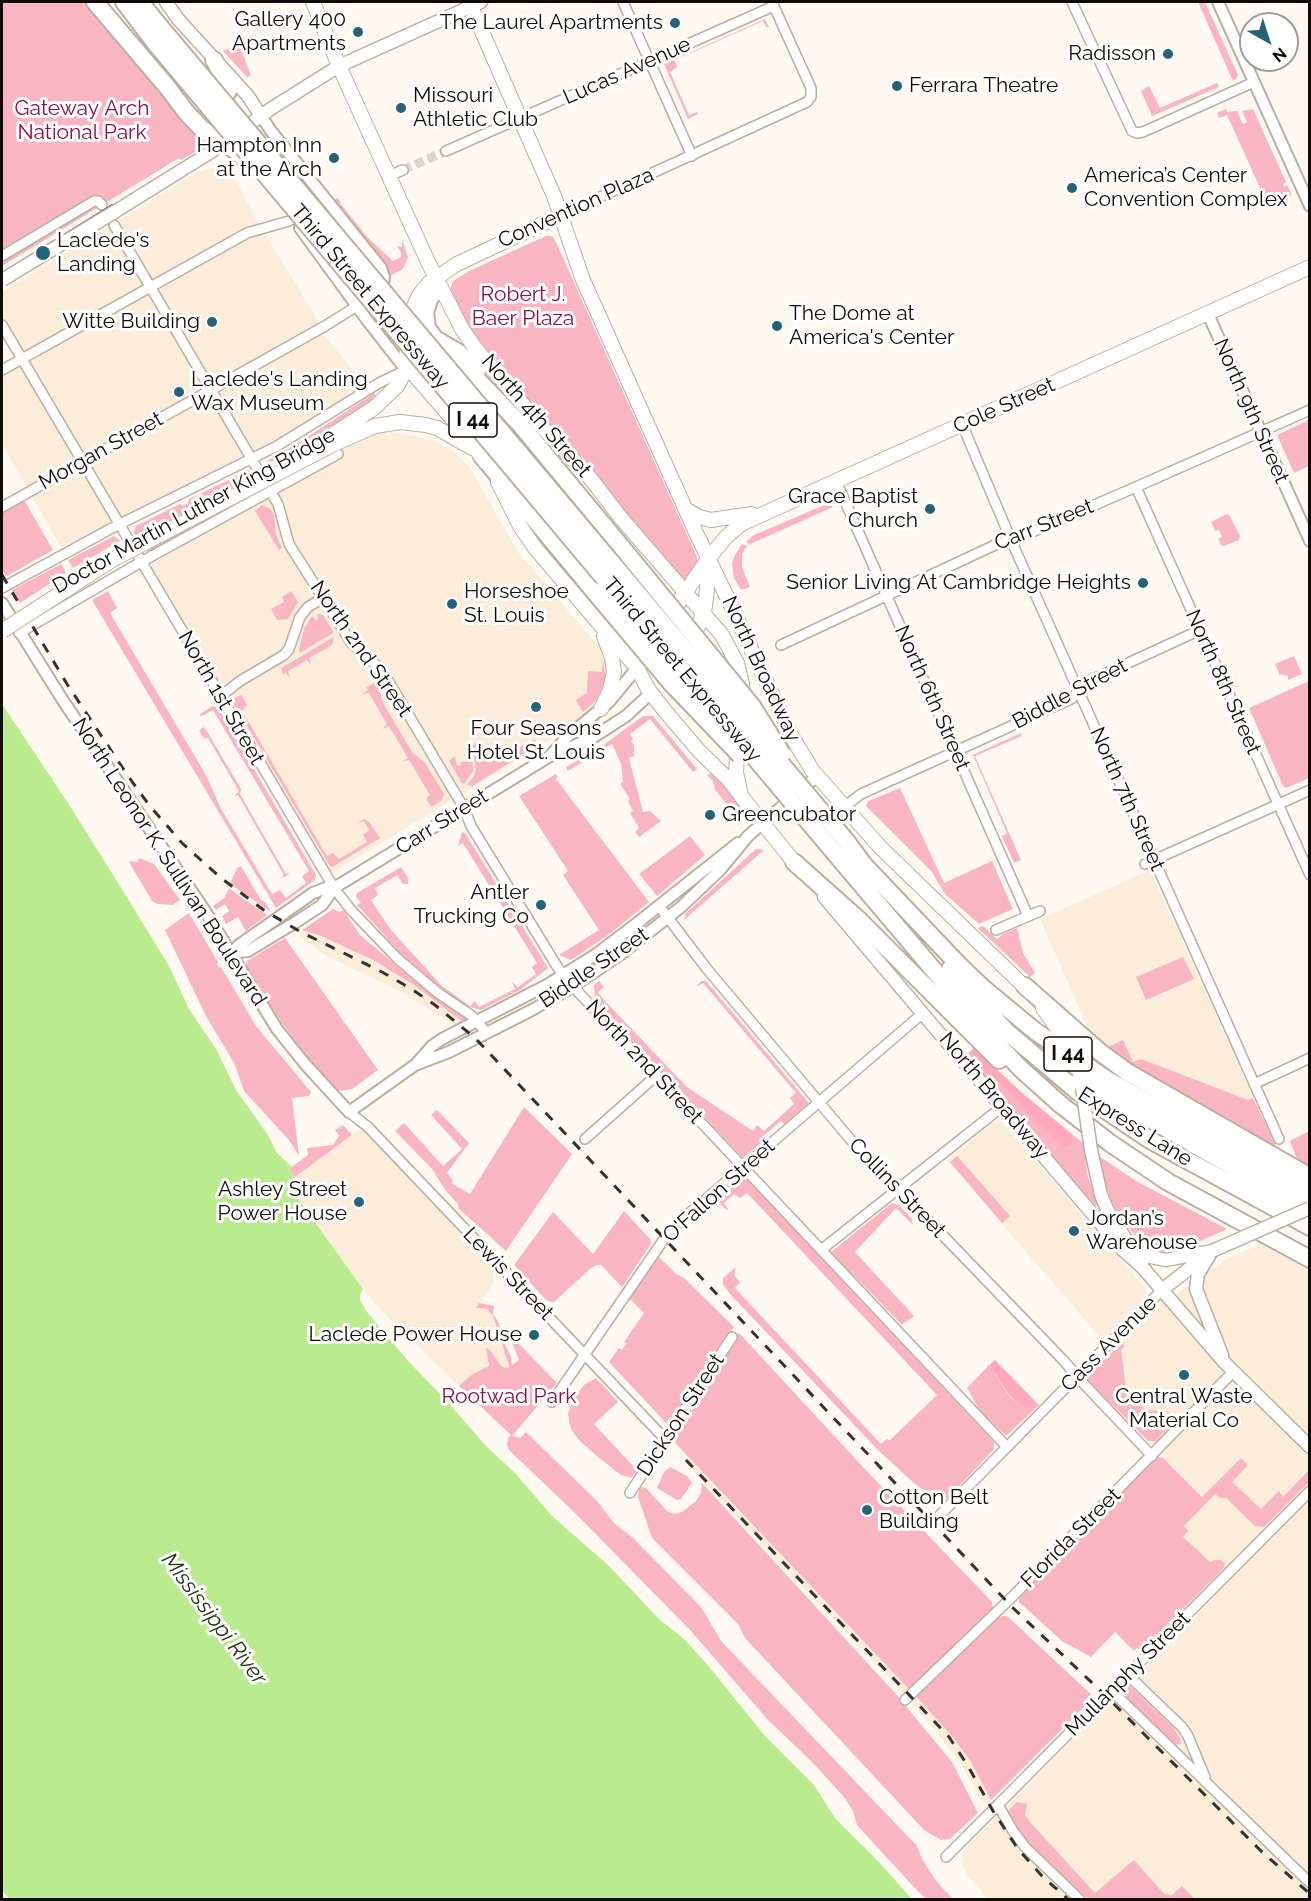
<!DOCTYPE html>
<meta charset="utf-8">
<style>
body{margin:0}
#map{position:relative;width:1311px;height:1901px;overflow:hidden;background:#fff9f2;font-family:Raleway,sans-serif}
canvas{display:block}
.frame{position:absolute;inset:0;border:3px solid #100c07;pointer-events:none}
.north{position:absolute;left:1239px;top:12px;width:60px;height:60px;box-sizing:border-box;background:#fff;border:2px solid #9f9e9c;border-radius:50%;rotate:141deg;font-size:16px;font-weight:700;line-height:24px;text-align:center;color:#100c07}
.north::after{content:'';display:block;margin:auto;width:21px;height:27px;background:#246378;clip-path:polygon(50% 0,100% 100%,50% 72%,0 100%)}
</style>
<div id="map">
<canvas width="1311" height="1901"></canvas>
<div class="frame"></div>
<div class="north">N</div>
</div>
<script>
const ctx = document.querySelector('canvas').getContext('2d');
ctx.lineJoin = 'round';
function fill(path, color) {
  ctx.fillStyle = color;
  ctx.fill(path, 'evenodd');
}
function shape(rows) {
  const path = new Path2D();
  for (const r of rows) {
    path.moveTo(r[0], r[1]);
    for (let i = 2; i < r.length; i += 2) path.lineTo(r[i], r[i + 1]);
  }
  return path;
}
function trace(path, color, width, dash) {
  ctx.strokeStyle = color;
  ctx.lineWidth = width;
  ctx.lineCap = dash ? 'butt' : 'round';
  ctx.setLineDash(dash || []);
  ctx.stroke(path);
}
function write(font, color, halo, rows, align = 'center') {
  ctx.font = font + ' Raleway,sans-serif';
  ctx.lineWidth = 6;
  ctx.setLineDash([]);
  ctx.textBaseline = 'middle';
  ctx.strokeStyle = halo;
  ctx.fillStyle = color;
  for (const [text, x, y, turn = 0] of rows) {
    ctx.save();
    ctx.translate(x, y);
    ctx.rotate((+turn || 0) * Math.PI / 180);
    ctx.textAlign = isNaN(turn) ? turn : align;
    if (halo) ctx.strokeText(text, 0, 0);
    ctx.fillText(text, 0, 0);
    ctx.restore();
  }
}
fill(shape([
 [217,167,218,171,229,167,257,221,319,322,323,334,365,384,309,420,258,450,61,547,2,444,2,375,28,360,2,315,2,292,198,172],
 [385,432,417,436,435,441,450,449,469,466,518,552,606,655,609,678,597,705,575,725,332,873,330,872,150,567,153,563,282,491,277,481,336,449,337,451,375,433],
 [1150,870,1253,1098,1248,1100,1133,1062,1106,1048,1091,1035,1040,919],
 [302,930,348,948,394,972,436,1000,463,1022,455,1026,403,993,325,955,299,936],
 [999,1119,1145,1288,1146,1294,1143,1299,1102,1340,947,1160],
 [362,1128,493,1265,493,1284,476,1308,487,1309,493,1315,499,1339,509,1361,507,1368,500,1372,493,1364,471,1375,459,1386,384,1313,367,1294,289,1186,296,1180,295,1177],
 [1260,1244,1309,1271,1309,1899,988,1899,967,1875,963,1865,962,1854,966,1847,1216,1596,1119,1495,1160,1453,1091,1385,1088,1376,1155,1308,1227,1259],
 [688,1458,929,1709,952,1736,971,1762,991,1800,985,1807,960,1762,916,1707,684,1461]
]), '#fcecda');
fill(shape([
 [2,2,88,2,203,141,198,150,181,160,179,158,2,266],
 [1198,2,1205,2,1238,75,1236,79,1233,81],
 [765,19,769,27,766,27,763,21,675,60,677,67,670,72,689,115,697,112,698,114,688,119,664,64],
 [239,44,251,76,247,77,223,51],
 [1217,83,1219,87,1152,116,1141,91,1149,86,1160,108],
 [1226,109,1227,112,1237,111,1243,124,1247,122,1242,111,1253,109,1286,182,1283,184,1284,187,1287,185,1292,195,1274,203,1271,198,1266,201,1227,115,1219,118,1217,113],
 [337,198,341,202,340,203,369,239,393,261,401,257,401,252,397,246,402,247,402,239,408,257,403,269,390,276,388,270,333,201],
 [546,236,552,236,555,240,697,557,697,564,685,581,678,577,478,339,464,319,450,290,453,281,469,271],
 [374,393,377,397,353,417,266,465,267,461,303,440],
 [1309,420,1309,466,1294,473,1277,435],
 [247,470,251,471,261,490,202,523,199,522,191,526,190,530,148,552,142,547,134,533,136,526,180,504,183,506,188,503,189,499,241,474,243,478,245,477,244,472],
 [24,500,53,550,5,577,2,570,2,512],
 [829,503,833,507,748,545,747,541,752,536],
 [262,505,270,509,274,514,276,535,282,548,279,550,255,511],
 [1227,514,1229,515,1240,536,1239,540,1224,546,1221,545,1218,539,1222,537,1219,530,1215,531,1211,522],
 [114,536,120,541,73,568,68,560],
 [742,544,747,546,742,554,742,567,750,587,741,590,734,578,732,564,734,557],
 [61,564,66,573,20,603,12,590],
 [108,591,117,608,110,613,207,777,220,807,272,894,280,890,286,898,306,883,302,876,309,871,213,710,202,716,199,715,212,706,218,708,316,875,315,880,276,908,92,600],
 [291,591,298,602,288,619,277,620,271,609,284,602,282,597],
 [317,614,323,615,333,631,333,633,300,653,299,650,304,629,312,616,316,621,318,619],
 [334,637,332,645,309,658,311,665,307,660,288,671,290,678,286,673,283,674,281,668],
 [1294,656,1302,674,1288,680,1288,676,1281,674,1280,676,1275,664],
 [603,660,606,678,603,687,596,701,583,712,576,700,587,693,588,671,602,672],
 [377,681,383,703,412,752,425,763,444,794,441,801,431,807,426,799,430,795,409,760,402,762,408,758,389,726,382,729,387,724,369,693,362,694,368,690,366,688],
 [1309,681,1309,778,1286,788,1283,786,1249,708],
 [241,695,247,705,242,711,327,856,333,853,339,859,367,842,363,835,369,830,364,821,357,823,364,819,369,822,380,838,332,867,330,866,234,704,233,698],
 [643,716,653,716,697,769,693,772,650,719,630,734,633,739,631,741,634,746,634,756,629,758,643,812,650,811,661,821,639,837,635,832,639,828,630,813,633,811,628,801,630,799,620,784,623,781,621,764,612,744,568,771,566,767,605,744],
 [203,727,205,728,241,789,240,794,286,874,290,873,285,877,282,877,284,875,238,795,234,796,239,791,208,738,204,738,199,731],
 [1021,733,1022,736,975,756,1021,860,1014,863,1002,836,1007,833,973,755],
 [535,739,536,742,532,749,472,786,467,785,474,776,476,769,472,745,478,742,491,762],
 [472,755,473,771,464,784,462,783,449,761,455,756,457,766,461,765,461,762,465,762,468,756],
 [713,773,730,789,745,816,741,821,715,790,713,782,707,775],
 [556,774,558,777,556,779,649,902,608,935,571,960,559,955,599,930,563,875,568,871,519,796],
 [900,788,944,883,992,861,1013,909,979,924,945,894,932,872,866,806,868,801],
 [462,832,465,833,548,968,520,990,481,1010,470,1007,468,1009,425,979,406,962,407,960,357,905,361,902,356,897,357,893,401,867,408,878,408,884,403,884,397,875,375,888,378,895,371,900,391,930,442,986,470,1006,475,1001,479,1007,515,989,512,982,518,987,536,974,532,967,537,963,463,843,458,846],
 [690,836,705,855,657,896,639,874],
 [756,849,764,850,684,920,686,913],
 [139,858,154,864,180,900,172,905,157,904,152,901,130,864,129,861,137,862],
 [241,866,261,900,265,902,271,912,230,884,237,868],
 [229,888,238,895,267,915,246,931,238,917,226,924,222,916,229,911,225,904,216,910,213,906,224,898],
 [333,909,340,912,343,910,360,935,407,974,466,1017,466,1020,463,1022,414,985,373,960,321,936,302,930],
 [189,913,218,962,217,964,219,968,221,967,256,1026,311,1092,309,1096,292,1098,299,1156,289,1140,244,1091,234,1063,206,1016,165,930],
 [983,926,997,939,1003,934,1017,928,1023,953,1035,973,1030,977,978,928],
 [285,938,378,1070,352,1089,337,1091,313,1064,282,1023,245,966,247,961],
 [1183,957,1194,979,1146,1000,1136,977],
 [599,981,604,987,598,992,604,1000,687,1087,753,1131,757,1125,764,1131,794,1104,790,1098,796,1093,703,983,696,987,701,981,706,981,809,1103,784,1124,781,1121,762,1137,766,1139,743,1158,592,998,595,996,594,985],
 [1123,1040,1133,1062,1141,1059,1248,1100,1253,1098,1275,1144,1272,1151,1145,1076,1106,1048],
 [974,1048,1021,1092,1083,1143,1088,1177,1099,1204,1096,1206,1061,1168,969,1057,968,1053],
 [524,1107,572,1154,506,1251,458,1208,458,1204,446,1191,432,1169,395,1131,404,1123,443,1166,462,1149,431,1115,437,1110,469,1143,447,1173,453,1180,451,1183,470,1194],
 [343,1125,352,1135,295,1177,289,1169,308,1155,307,1148,333,1145,339,1136,335,1130],
 [1309,1131,1309,1166,1297,1159,1290,1141],
 [957,1156,1010,1216,1002,1223,950,1162],
 [1099,1156,1136,1181,1227,1229,1183,1249,1166,1251,1165,1254,1146,1248,1121,1219,1113,1204,1104,1181],
 [740,1178,747,1179,994,1442,994,1449,948,1498,943,1501,938,1500,915,1484,880,1452,730,1294,723,1284,723,1278,736,1267,734,1275,740,1282,735,1288,881,1444,887,1439,890,1440,937,1395,747,1193,740,1198,734,1194,724,1203,728,1209,727,1210,720,1204,718,1199,738,1183],
 [892,1203,899,1205,912,1219,913,1225,896,1208,855,1252,914,1316,903,1324,901,1324,831,1252],
 [624,1211,650,1239,651,1244,622,1287,601,1265,597,1265,591,1268,554,1302,551,1302,546,1300,514,1265,553,1212,593,1254],
 [658,1256,676,1274,684,1278,734,1327,670,1423,667,1424,609,1362,619,1348,622,1350,626,1344,624,1342,644,1313,629,1298],
 [479,1303,494,1306,493,1314,498,1321,503,1340,511,1357,512,1365,519,1360,506,1327,518,1343,557,1383,512,1436,520,1438,526,1432,597,1501,615,1524,632,1537,701,1607,721,1641,917,1846,922,1859,936,1881,953,1899,926,1899,912,1885,857,1825,853,1811,844,1797,813,1763,768,1720,690,1630,578,1516,510,1451,507,1446,508,1438,511,1435,459,1386,471,1375,489,1366,486,1348,490,1350,502,1367,507,1368,509,1366,493,1316,487,1309,476,1308],
 [739,1333,864,1468,992,1602,993,1608,990,1612,909,1689,676,1444,673,1437,711,1378,710,1376,736,1334],
 [1122,1342,1125,1346,1121,1350,1126,1389,1134,1400,1145,1409,1170,1413,1178,1418,1156,1441,1148,1441,1088,1380,1088,1376],
 [989,1365,1010,1397,1018,1403,1032,1404,1035,1401,1039,1405,1006,1436,980,1411,967,1388],
 [596,1378,618,1402,594,1424,634,1467,642,1457,644,1459,644,1462,631,1478,621,1475,598,1457,580,1441,572,1431,569,1422,568,1413,575,1396,585,1384],
 [1157,1457,1163,1458,1202,1497,1241,1458,1248,1465,1232,1482,1261,1509,1279,1491,1283,1497,1309,1470,1309,1482,1264,1527,1255,1526,1226,1498,1220,1498,1215,1494,1184,1526,1188,1531,1183,1537,1210,1562,1215,1560,1221,1560,1225,1564,1223,1569,1141,1651,1137,1648,1134,1651,1115,1632,1091,1657,1062,1641,1019,1602,1019,1598],
 [670,1467,687,1476,692,1483,681,1499,677,1500,657,1488,664,1472],
 [702,1483,895,1693,952,1762,978,1813,950,1839,941,1840,924,1830,745,1638,738,1624,652,1538,638,1497,639,1489,642,1487,646,1488,667,1511,674,1514,682,1512,696,1501,701,1493],
 [1002,1616,1007,1616,1094,1697,991,1800,971,1762,952,1736,916,1696,995,1620],
 [1128,1684,1173,1727,1180,1738,1181,1744,1174,1745,1127,1700,1124,1690],
 [1017,1802,1027,1804,1025,1815,1029,1821,1095,1893,1134,1860,1164,1894,1172,1895,1182,1886,1195,1899,1088,1899,1061,1877,1023,1839,1016,1828,1008,1811]
]), '#f9b5c2');
fill(shape([
 [974,1048,1021,1092,1071,1135,1073,1141,1068,1145,1063,1146,1001,1084,977,1062,972,1050],
 [995,1360,1035,1401,1033,1404,1027,1406,1018,1403,1010,1396,989,1365]
]), '#fea8b9');
fill(shape([
 [2,704,68,803,125,894,169,966,189,1009,216,1049,236,1090,268,1135,277,1153,292,1167,289,1169,297,1180,289,1186,363,1289,360,1294,360,1300,367,1312,408,1361,446,1400,485,1445,516,1474,551,1515,609,1566,659,1619,684,1639,706,1663,765,1736,814,1785,835,1818,877,1860,912,1899,11,1900,2,1891]
]), '#bbeb8f');
trace(shape([
 [403,170,446,151]
]), '#dbd5cf', 9, [9, 4.5]);
const minor = shape([
 [623,2,692,156],
 [1072,2,1132,131,1137,133,1143,132,1254,82],
 [446,151,774,6],
 [389,176,403,170],
 [561,215,807,102,811,97,811,88,772,2],
 [114,225,278,504,289,544,352,644,375,664,386,677,464,808,471,826,558,968,579,993,1007,1447],
 [2,256,94,201,98,201,102,205],
 [2,325,334,888,351,910,398,959,438,993,472,1016,486,1032],
 [2,370,247,233,289,221,302,214],
 [962,424,1011,540,1279,1139],
 [836,481,1028,916],
 [1136,487,1310,875],
 [2,507,325,326,357,306],
 [2,588,112,528,277,446,379,383,406,370],
 [19,633,141,562,338,454],
 [781,645,995,545,1023,536,1136,487,1310,410],
 [219,693,226,692,240,681,284,655,289,649,300,617,308,607,323,598],
 [844,807,861,794,1071,699,1089,681,1200,630],
 [1145,864,1310,790],
 [659,906,707,969,850,1139,1064,1361,1083,1383,1152,1456],
 [996,930,1040,911],
 [1254,1084,1310,1058],
 [349,1112,368,1127,665,1439],
 [585,1139,657,1075],
 [821,1250,1003,1106],
 [552,1402,671,1229,923,1013],
 [630,1493,732,1337],
 [936,1519,1162,1290],
 [1128,1675,1182,1727,1188,1736,1205,1777],
 [1112,1691,1310,1883],
 [905,1700,1011,1598,1233,1372],
 [998,1805,1013,1831,1025,1847,1080,1900],
 [946,1857,1310,1491]
]);
const tertiary = shape([
 [1218,2,1310,206],
 [261,116,271,131,381,268,384,277,383,283,377,290],
 [223,144,252,169],
 [300,228,367,320,406,370],
 [1208,314,1310,541],
 [2,603,62,699,205,911,277,1029,305,1064,349,1112,415,1065,449,1052,530,1011,569,989,621,954,681,907,720,870,748,836,817,776],
 [550,756,567,737,609,702,637,668],
 [231,953,239,945,313,893,326,888,334,888,550,756,592,738,626,716,651,693],
 [231,953,248,951,296,922,322,905,334,888],
 [416,1064,432,1046,442,1039,547,985,595,955,636,924,738,843]
]);
const secondary = shape([
 [166,2,178,19,248,96,261,116],
 [116,211,211,152,272,108,339,66,481,2],
 [824,897,1123,1250,1143,1268,1225,1363,1310,1447],
 [1091,1150,1101,1195,1108,1211,1142,1264],
 [1135,1249,1146,1256,1166,1260,1212,1251],
 [1212,1251,1198,1274,1196,1289,1222,1355],
 [1162,1290,1206,1255]
]);
const primary = shape([
 [313,2,339,66,428,262,462,329,476,349,541,426,587,474,621,518,722,635,737,663,742,684,743,696],
 [469,2,554,196,583,280,697,535,729,601,792,737,812,770,880,847,1031,993],
 [406,370,411,371,461,429,486,463],
 [329,437,374,408,397,386,406,370,408,328,411,313,419,295,429,283,457,264,561,215],
 [334,444,375,426,400,422,426,425,437,428,472,448],
 [498,482,520,526,535,548,637,668,648,689,665,711,699,751,729,780,738,792],
 [685,509,699,517,711,520,752,514],
 [668,618,708,559,726,537,741,524,1310,267],
 [690,644,704,613,707,590,708,561],
 [637,668,651,648],
 [601,709,609,693,614,672,612,658,604,636],
 [738,745,736,772,741,796,794,862],
 [1043,1008,1066,1041]
]);
const motorway = shape([
 [95,2,168,88,186,112,202,129,223,144],
 [124,2,156,44],
 [140,2,167,35],
 [212,109,223,100,228,91,225,80,214,60],
 [436,278,437,288,429,299,425,313,427,328,435,339,459,353,478,369],
 [406,370,433,362,450,364,471,373,519,423,629,556],
 [482,456,594,591],
 [847,842,864,865,959,965,983,988,1035,1031,1106,1079,1310,1194],
 [834,852,986,1032,1021,1069,1060,1104,1110,1143,1168,1182,1310,1259],
 [794,862,858,919,999,1060],
 [950,969,1006,1031,1077,1091,1150,1140,1310,1227],
 [1025,986,1100,1052,1127,1072,1310,1177],
 [1080,1079,1310,1211]
]);
trace(minor, '#bdaf9f', 12);
trace(tertiary, '#bdaf9f', 14);
trace(secondary, '#bdaf9f', 15);
trace(primary, '#bdaf9f', 16);
trace(motorway, '#bdaf9f', 20);
trace(minor, '#fff', 9);
trace(tertiary, '#fff', 10);
trace(secondary, '#fff', 12);
trace(primary, '#fff', 14);
trace(motorway, '#fff', 16);
trace(shape([
 [2,273,112,205],
 [2,285,118,214]
]), '#36322d', 1.5);
trace(shape([
 [2,575,67,684,128,776,149,805,182,843,221,878,265,911,301,932,382,972,410,988,435,1005,475,1038,1013,1608,1106,1696,1261,1851,1310,1894],
 [686,1460,949,1737,968,1766,993,1811,1018,1849,1043,1877,1069,1900]
]), '#36322d', 3, [10, 10]);
const secondaryBridge = shape([
 [2,280,116,211],
 [1082,1088,1091,1150],
 [1212,1251,1310,1208]
]);
const primaryBridge = shape([
 [2,631,112,560,334,444],
 [1066,1041,1078,1069]
]);
const motorwayBridge = shape([
 [167,35,847,842],
 [156,44,834,852],
 [629,556,752,706,782,754],
 [594,591,672,684,740,755]
]);
trace(secondaryBridge, '#bdaf9f', 15, []);
trace(primaryBridge, '#bdaf9f', 16, []);
trace(motorwayBridge, '#bdaf9f', 20, []);
trace(secondaryBridge, '#fff', 12);
trace(primaryBridge, '#fff', 14);
trace(motorwayBridge, '#fff', 16);
for (const [x, y, r, color] of [
 [675,23,6,"#246378"],
 [358,32,6,"#246378"],
 [1168,54,6,"#246378"],
 [897,86,6,"#246378"],
 [401,108,6,"#246378"],
 [334,158,6,"#246378"],
 [1072,188,6,"#246378"],
 [43,253,8,"#246378"],
 [212,322,6,"#246378"],
 [777,326,6,"#246378"],
 [179,392,6,"#246378"],
 [930,509,6,"#246378"],
 [1143,583,6,"#246378"],
 [452,604,6,"#246378"],
 [536,707,6,"#246378"],
 [710,815,6,"#246378"],
 [541,905,6,"#246378"],
 [359,1202,6,"#246378"],
 [1074,1231,6,"#246378"],
 [534,1335,6,"#246378"],
 [1184,1375,6,"#246378"],
 [867,1510,6,"#246378"]
]) {
  const dot = new Path2D();
  dot.arc(x, y, r, 0, 2 * Math.PI);
  ctx.fillStyle = color;
  ctx.fill(dot);
  trace(dot, '#fff', 2);
}
for (const [x, y, w] of [
 [473,420,48],
 [1068,1054,48]
]) {
  const box = new Path2D();
  box.roundRect(x - w / 2, y - 17, w, 34, 4.5);
  ctx.fillStyle = '#fff';
  ctx.fill(box);
  trace(box, '#100c07', 1.5);
}
write('bold 20px', '#100c07', null, [
 ["I 44",473,420],
 ["I 44",1068,1054]
]);
write('21px', '#100c07', '#fff', [
 ["Gallery 400",346,20],
 ["Apartments",346,44],
 ["The Laurel Apartments",663,23],
 ["Radisson",1156,54],
 ["Ferrara Theatre",909,86,"left"],
 ["Missouri",413,96,"left"],
 ["Athletic Club",413,120,"left"],
 ["Hampton Inn",322,146],
 ["at the Arch",322,170],
 ["America’s Center",1084,176,"left"],
 ["Convention Complex",1084,200,"left"],
 ["Laclede's",57,241,"left"],
 ["Landing",57,265,"left"],
 ["The Dome at",789,314,"left"],
 ["America's Center",789,338,"left"],
 ["Witte Building",200,322],
 ["Laclede's Landing",191,380,"left"],
 ["Wax Museum",191,404,"left"],
 ["Grace Baptist",918,497],
 ["Church",918,521],
 ["Senior Living At Cambridge Heights",1131,583],
 ["Horseshoe",464,592,"left"],
 ["St. Louis",464,616,"left"],
 ["Four Seasons",536,729,"center"],
 ["Hotel St. Louis",536,753,"center"],
 ["Greencubator",722,815,"left"],
 ["Antler",529,893],
 ["Trucking Co",529,917],
 ["Ashley Street",347,1190],
 ["Power House",347,1214],
 ["Jordan’s",1086,1219,"left"],
 ["Warehouse",1086,1243,"left"],
 ["Laclede Power House",522,1335],
 ["Central Waste",1184,1397,"center"],
 ["Material Co",1184,1421,"center"],
 ["Cotton Belt",879,1498,"left"],
 ["Building",879,1522,"left"]
], 'right');
write('21px', '#100c07', '#fff', [
 ["Lucas Avenue",627,71,-24],
 ["Convention Plaza",576,208,-24],
 ["Third Street Expressway",370,297,50],
 ["Cole Street",1004,406,-24],
 ["North 9th Street",1251,411,66],
 ["North 4th Street",536,416,49],
 ["Morgan Street",101,451,-29],
 ["Doctor Martin Luther King Bridge",194,511,-29],
 ["Carr Street",1044,525,-22],
 ["North 2nd Street",361,649,55],
 ["North Broadway",761,669,65],
 ["Third Street Expressway",682,670,50],
 ["North 8th Street",1223,682,66],
 ["Biddle Street",1070,694,-28],
 ["North 1st Street",221,698,60],
 ["North 6th Street",932,698,66],
 ["North 7th Street",1127,799,66],
 ["Carr Street",442,822,-32],
 ["North Leonor K. Sullivan Boulevard",169,862,57],
 ["Biddle Street",594,968,-34],
 ["North 2nd Street",644,1062,47],
 ["North Broadway",994,1096,50],
 ["Express Lane",1135,1127,32],
 ["Collins Street",897,1188,46],
 ["O'Fallon Street",719,1191,-42],
 ["Lewis Street",508,1274,46],
 ["Cass Avenue",1109,1344,-45],
 ["Dickson Street",681,1415,-57],
 ["Florida Street",1071,1538,-45],
 ["Mullanphy Street",1128,1674,-45]
]);
write('21px', '#8e0f3f', '#fff', [
 ["Gateway Arch",82,109],
 ["National Park",82,133],
 ["Robert J.",523,295],
 ["Baer Plaza",523,319],
 ["Rootwad Park",509,1397]
]);
write('italic 22px', '#21330e', '#fff', [
 ["Mississippi River",214,1619,53]
]);
</script>
